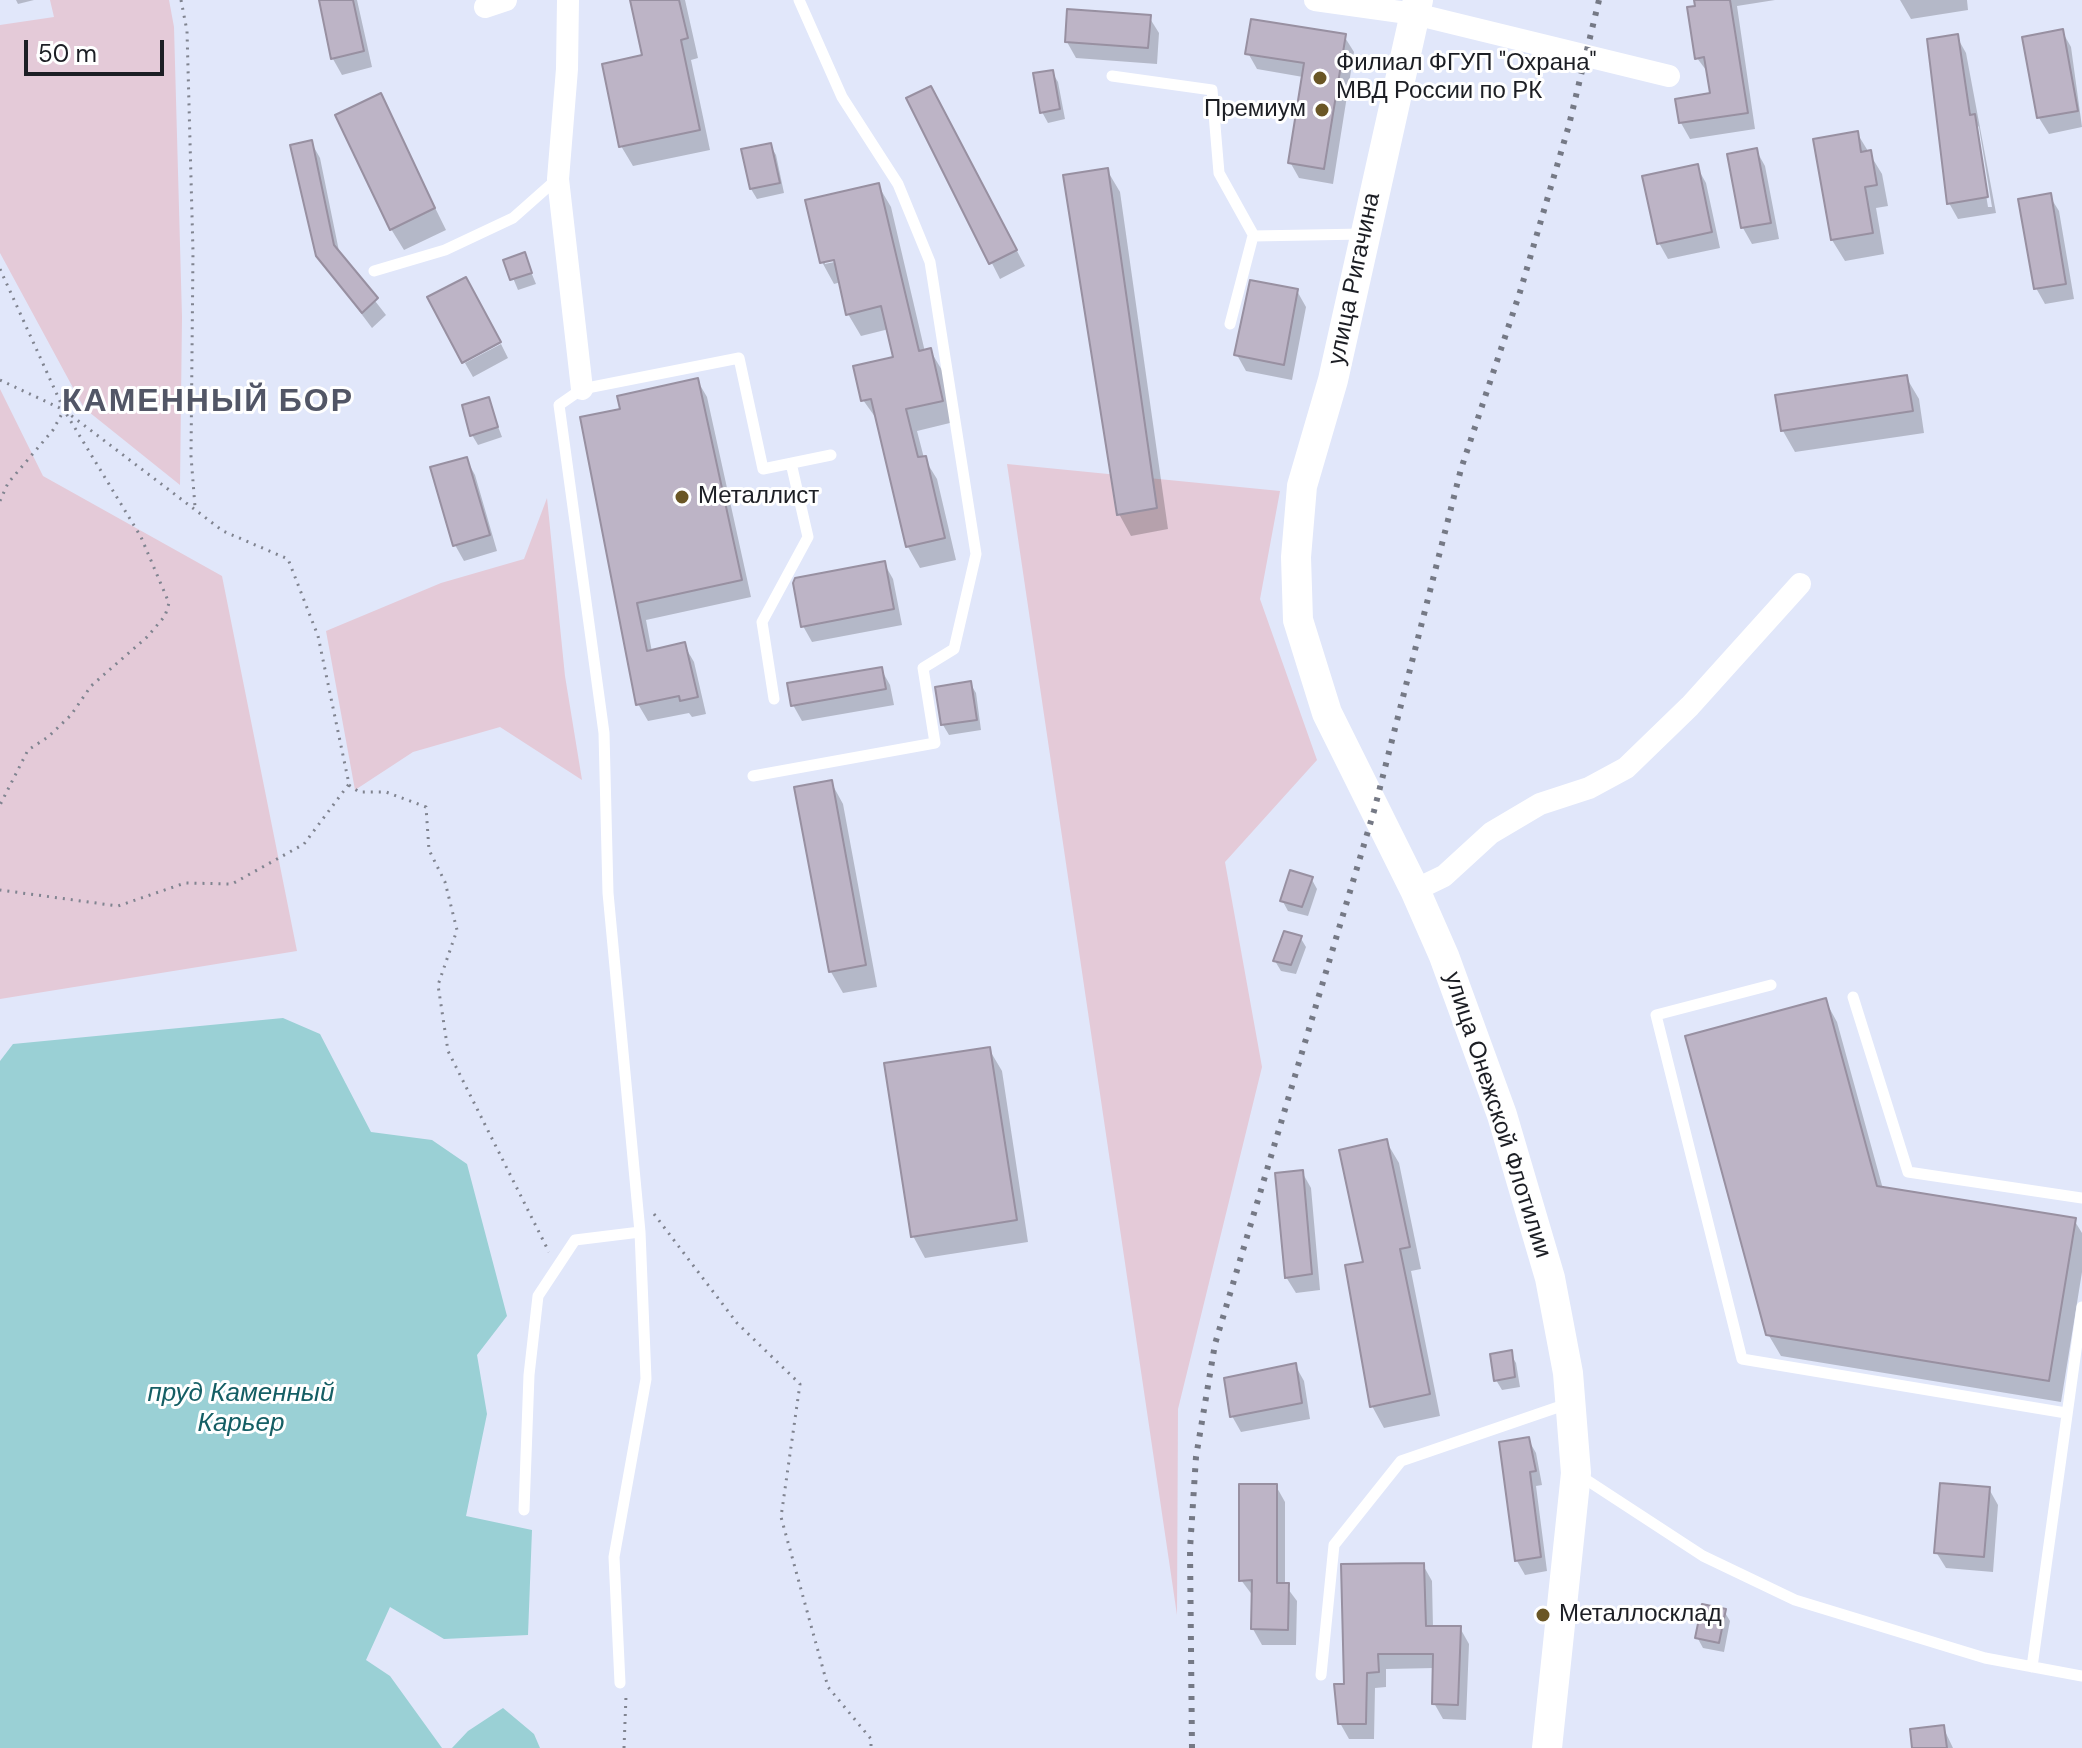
<!DOCTYPE html>
<meta charset="utf-8">
<style>
body{margin:0}
#map{position:relative;width:2082px;height:1748px;overflow:hidden;background:#e1e7fa;font-family:"DM Sans",sans-serif}
canvas{display:block}
.scale{position:absolute;left:24px;top:40px;width:140px;height:36px;box-sizing:border-box;border:4px solid #1c1e24;border-top:0;padding-left:10px;font-size:24px;line-height:28px;white-space:nowrap;color:#1c1e24;-webkit-text-stroke:6px #fff;paint-order:stroke}
</style>
<div id="map">
<canvas width="2082" height="1748"></canvas>
<div class="scale">50 m</div>
</div>
<script>
const ctx = document.querySelector('canvas').getContext('2d');
ctx.lineJoin = 'round';
function fill(path, color) {
  ctx.fillStyle = color;
  ctx.fill(path, 'evenodd');
}
function shape(rows) {
  const path = new Path2D();
  for (const r of rows) {
    path.moveTo(r[0], r[1]);
    for (let i = 2; i < r.length; i += 2) path.lineTo(r[i], r[i + 1]);
  }
  return path;
}
function trace(path, color, width, dash) {
  ctx.strokeStyle = color;
  ctx.lineWidth = width;
  ctx.lineCap = dash ? 'butt' : 'round';
  ctx.setLineDash(dash || []);
  ctx.stroke(path);
}
function write(font, color, halo, rows, align = 'center') {
  ctx.font = font + ' "DM Sans",sans-serif';
  ctx.lineWidth = 6;
  ctx.setLineDash([]);
  ctx.textBaseline = 'middle';
  ctx.strokeStyle = halo;
  ctx.fillStyle = color;
  for (const [text, x, y, turn = 0] of rows) {
    ctx.save();
    ctx.translate(x, y);
    ctx.rotate((+turn || 0) * Math.PI / 180);
    ctx.textAlign = isNaN(turn) ? turn : align;
    if (halo) ctx.strokeText(text, 0, 0);
    ctx.fillText(text, 0, 0);
    ctx.restore();
  }
}
fill(shape([
 [50,0,169,0,174,27,182,317,180,485,84,408,0,253,0,25,54,17],
 [0,389,43,476,222,576,297,951,0,999],
 [1007,464,1280,491,1260,599,1317,760,1225,862,1262,1067,1178,1409,1177,1615],
 [547,498,565,676,582,780,500,727,413,752,355,790,326,631,441,583,524,559]
]), '#e4cad8');
fill(shape([
 [283,1018,320,1034,371,1132,432,1140,467,1164,507,1316,477,1355,487,1414,466,1516,532,1530,528,1635,444,1639,390,1607,366,1660,390,1676,442,1748,0,1748,0,1061,13,1044],
 [503,1708,534,1734,540,1748,452,1748,468,1731]
]), '#9ad0d5');
fill(shape([
 [16,0,34,0,18,4],
 [321,0,357,0,372,67,342,75,333,59],
 [632,0,685,0,698,58,691,60,710,150,633,166,621,146,644,57],
 [1696,0,1775,0,1737,6,1755,129,1690,139,1681,123,1712,95,1709,74,1697,58],
 [1900,0,1967,0,1968,10,1911,19],
 [1149,17,1159,33,1157,64,1076,58,1067,42],
 [2062,31,2071,47,2082,127,2049,134,2039,118,2025,38],
 [1344,36,1354,52,1333,184,1299,178,1290,162,1303,77,1257,69,1248,53],
 [1957,37,1966,53,1996,213,1958,219,1949,203],
 [1974,122,1979,127,1992,207,1988,207],
 [1052,72,1058,82,1065,119,1048,123,1042,112],
 [380,96,446,230,404,250,391,229],
 [908,99,939,104,1025,266,1000,279],
 [1857,133,1882,174,1888,206,1876,208,1884,254,1845,261,1832,240],
 [311,142,320,158,340,256,386,315,372,328,318,256],
 [770,145,776,155,784,193,757,199,751,189],
 [1756,150,1765,166,1779,239,1752,244,1743,228,1730,155],
 [1697,167,1706,183,1720,248,1668,259,1659,243],
 [1107,170,1120,192,1168,529,1131,536,1119,514],
 [878,185,891,207,925,352,930,350,943,372,954,422,917,431,924,458,937,479,956,560,920,568,908,547,878,421,863,400,896,358,889,329,861,336,848,314,841,282,834,284,822,262],
 [825,260,844,260,825,264],
 [2049,195,2059,211,2074,299,2045,304,2036,288],
 [524,255,536,284,518,290,506,261],
 [1297,291,1306,307,1292,380,1246,371,1237,355],
 [501,344,508,358,473,377,465,363],
 [1906,377,1919,399,1924,433,1795,452,1783,431],
 [697,380,707,397,751,597,646,620,652,652,684,645,694,662,706,714,692,717,689,713,648,721,638,704,622,411],
 [488,400,502,437,478,445,472,435],
 [466,459,475,475,497,551,464,561,455,545],
 [884,563,893,579,902,625,812,642,803,626],
 [881,669,890,685,894,705,802,721,793,705],
 [970,683,976,693,981,730,949,735,943,725],
 [831,782,843,804,877,987,843,993,831,972,797,789],
 [1311,878,1317,889,1308,916,1288,911,1282,900],
 [1300,937,1306,947,1296,974,1281,971,1275,961],
 [1825,1000,1837,1022,1883,1189,2074,1220,2082,1233,2082,1272,2061,1402,1781,1356,1768,1334],
 [989,1049,1002,1071,1028,1242,925,1258,913,1236],
 [1386,1141,1399,1163,1421,1269,1411,1271,1440,1416,1384,1428,1372,1406,1366,1263],
 [1302,1172,1311,1188,1320,1290,1296,1293,1286,1277],
 [1510,1353,1516,1363,1520,1387,1502,1390,1496,1380],
 [1295,1365,1304,1381,1310,1419,1241,1432,1232,1416],
 [1528,1439,1536,1453,1542,1485,1536,1486,1547,1571,1525,1575,1517,1561,1507,1489],
 [1276,1486,1285,1502,1285,1585,1297,1601,1296,1645,1262,1645,1253,1629,1253,1596,1241,1580],
 [1989,1489,1998,1505,1993,1572,1946,1568,1936,1552],
 [1423,1565,1432,1581,1433,1628,1460,1628,1469,1644,1466,1720,1443,1719,1434,1703,1435,1668,1386,1669,1386,1687,1375,1688,1374,1739,1349,1739,1340,1723,1346,1686],
 [1724,1611,1730,1621,1724,1652,1703,1648,1697,1637],
 [1943,1727,1953,1748,1914,1748]
]), '#0003');
const building = shape([
 [319,0,353,0,364,51,331,59,319,0],
 [630,0,679,0,688,38,681,40,700,130,619,147,602,64,642,55,630,0],
 [1694,0,1730,0,1748,113,1679,123,1675,99,1710,93,1704,57,1695,59,1687,7,1695,6,1694,0],
 [1067,9,1151,15,1148,48,1065,42,1067,9],
 [1251,19,1346,34,1324,169,1288,163,1304,63,1245,54,1251,19],
 [2063,29,2078,111,2037,118,2022,37,2063,29],
 [1958,34,1970,115,1975,114,1988,197,1947,204,1927,39,1958,34],
 [1053,70,1060,109,1040,113,1033,73,1053,70],
 [931,86,1017,250,989,264,906,98,931,86],
 [381,93,435,208,390,230,335,115,381,93],
 [1858,131,1861,152,1871,150,1877,185,1865,187,1873,233,1831,240,1813,139,1858,131],
 [312,140,334,245,378,298,362,313,316,256,290,145,312,140],
 [771,143,780,183,750,189,741,149,771,143],
 [1757,148,1771,223,1741,228,1727,154,1757,148],
 [1698,164,1712,232,1657,244,1642,176,1698,164],
 [1108,168,1157,508,1117,515,1063,175,1108,168],
 [879,183,919,351,931,348,943,401,906,409,918,457,926,456,945,538,906,547,871,399,861,401,853,366,893,357,881,306,846,315,834,260,820,263,805,200,879,183],
 [2051,193,2066,284,2034,289,2018,199,2051,193],
 [525,252,532,273,510,280,503,260,525,252],
 [466,277,501,342,462,363,427,297,466,277],
 [1250,280,1298,289,1284,365,1234,355,1250,280],
 [1907,375,1913,411,1781,431,1775,395,1907,375],
 [698,378,742,580,637,603,647,651,685,642,698,697,680,701,679,696,636,705,580,417,620,409,617,396,698,378],
 [489,397,498,427,470,436,462,405,489,397],
 [467,457,490,535,453,546,430,467,467,457],
 [885,561,894,609,801,627,793,583,795,578,885,561],
 [882,667,886,689,791,706,787,683,882,667],
 [971,681,977,720,941,725,935,687,971,681],
 [832,780,866,965,829,972,794,787,832,780],
 [1290,870,1313,877,1302,907,1280,901,1290,870],
 [1284,931,1302,936,1291,965,1273,961,1284,931],
 [1826,998,1877,1186,2076,1218,2049,1381,1766,1335,1685,1036,1826,998],
 [990,1047,1017,1220,911,1237,884,1063,990,1047],
 [1387,1139,1410,1247,1400,1249,1430,1394,1370,1407,1345,1265,1363,1262,1339,1150,1387,1139],
 [1303,1170,1312,1274,1285,1278,1275,1173,1303,1170],
 [1512,1350,1515,1377,1494,1381,1490,1354,1512,1350],
 [1296,1363,1302,1403,1230,1417,1224,1378,1296,1363],
 [1529,1437,1536,1471,1530,1472,1541,1557,1515,1561,1499,1442,1529,1437],
 [1940,1483,1990,1487,1984,1557,1934,1553,1940,1483],
 [1239,1484,1277,1484,1277,1583,1289,1583,1288,1630,1251,1629,1252,1580,1239,1581,1239,1484],
 [1424,1563,1426,1626,1461,1626,1458,1705,1432,1704,1433,1654,1378,1654,1379,1672,1367,1673,1366,1724,1338,1724,1334,1684,1344,1684,1341,1564,1424,1563],
 [1702,1604,1726,1609,1719,1643,1695,1638,1702,1604],
 [1944,1725,1947,1748,1912,1748,1910,1729,1944,1725]
]);
fill(building, '#bdb4c6');
trace(building, '#9890a1', 2);
trace(shape([
 [181,0,187,31,193,252,191,456,195,507],
 [0,269,64,410,141,537,169,603,165,616,147,637,91,686,71,715,48,737,28,750,0,805],
 [0,380,64,410,223,531,288,559,318,636,349,784,304,844,232,884,185,883,118,906,0,890],
 [0,501,8,483,53,430,64,410],
 [349,785,359,792,386,792,426,807,429,850,445,882,457,930,438,985,448,1051,549,1252],
 [654,1214,737,1323,800,1384,781,1517,828,1687,871,1739,871,1748],
 [624,1748,626,1696]
]), '#808490', 3, [2, 6]);
trace(shape([
 [1112,76,1212,90,1219,173,1254,236],
 [374,271,445,250,513,218,557,179],
 [1230,324,1253,236,1364,234],
 [774,699,762,622,808,537,791,463],
 [753,776,935,743,923,668,954,649,976,554,930,262,898,184,842,97,799,0],
 [1771,985,1656,1015,1742,1359,2066,1413],
 [1853,997,1908,1172,2082,1198],
 [1579,1475,1703,1556,1795,1600,1985,1658,2082,1676],
 [524,1510,529,1375,538,1296,575,1240,640,1232],
 [2032,1667,2082,1307],
 [1321,1675,1334,1545,1401,1461,1570,1403],
 [620,1683,614,1557,646,1379,640,1232,608,893,604,733,559,405,582,389,739,358,763,469,831,455]
]), '#fff', 11);
trace(shape([
 [568,0,567,69,558,179,582,389],
 [1315,0,1415,14,1669,76],
 [485,7,506,0],
 [1415,890,1444,876,1491,833,1540,804,1589,788,1626,768,1690,706,1800,584]
]), '#fff', 22);
trace(shape([
 [1418,0,1333,380,1302,486,1296,557,1298,620,1327,713,1415,890,1444,956,1502,1115,1550,1278,1568,1373,1576,1473,1547,1748]
]), '#fff', 30);
trace(shape([
 [1192,1748,1190,1549,1196,1457,1215,1344,1374,811,1461,469,1520,292,1569,125,1599,0]
]), '#757985', 6, [4, 8]);
for (const [x, y, r, color] of [
 [1320,78,8,"#6a5625"],
 [1322,110,8,"#6a5625"],
 [682,497,8,"#6a5625"],
 [1543,1615,8,"#6a5625"]
]) {
  const dot = new Path2D();
  dot.arc(x, y, r, 0, 2 * Math.PI);
  ctx.fillStyle = color;
  ctx.fill(dot);
  trace(dot, '#fff', 3);
}
write('24px', '#1c1e24', '#fff', [
 ["Филиал ФГУП \"Охрана\"",1336,64],
 ["МВД России по РК",1336,92],
 ["Премиум",1306,110,"right"],
 ["Металлист",698,497],
 ["Металлосклад",1559,1615]
], 'left');
write('24px', '#1c1e24', '#fff', [
 ["улица Ригачина",1355,279,-78],
 ["улица Онежской Флотилии",1497,1115,72]
]);
write('italic 26px', '#145e64', '#fff', [
 ["пруд Каменный",241,1394],
 ["Карьер",241,1424]
]);
ctx.letterSpacing = '2px';
write('bold 32px', '#525666', '#fff', [
 ["КАМЕННЫЙ БОР",208,403]
]);
ctx.letterSpacing = '0px';
</script>
